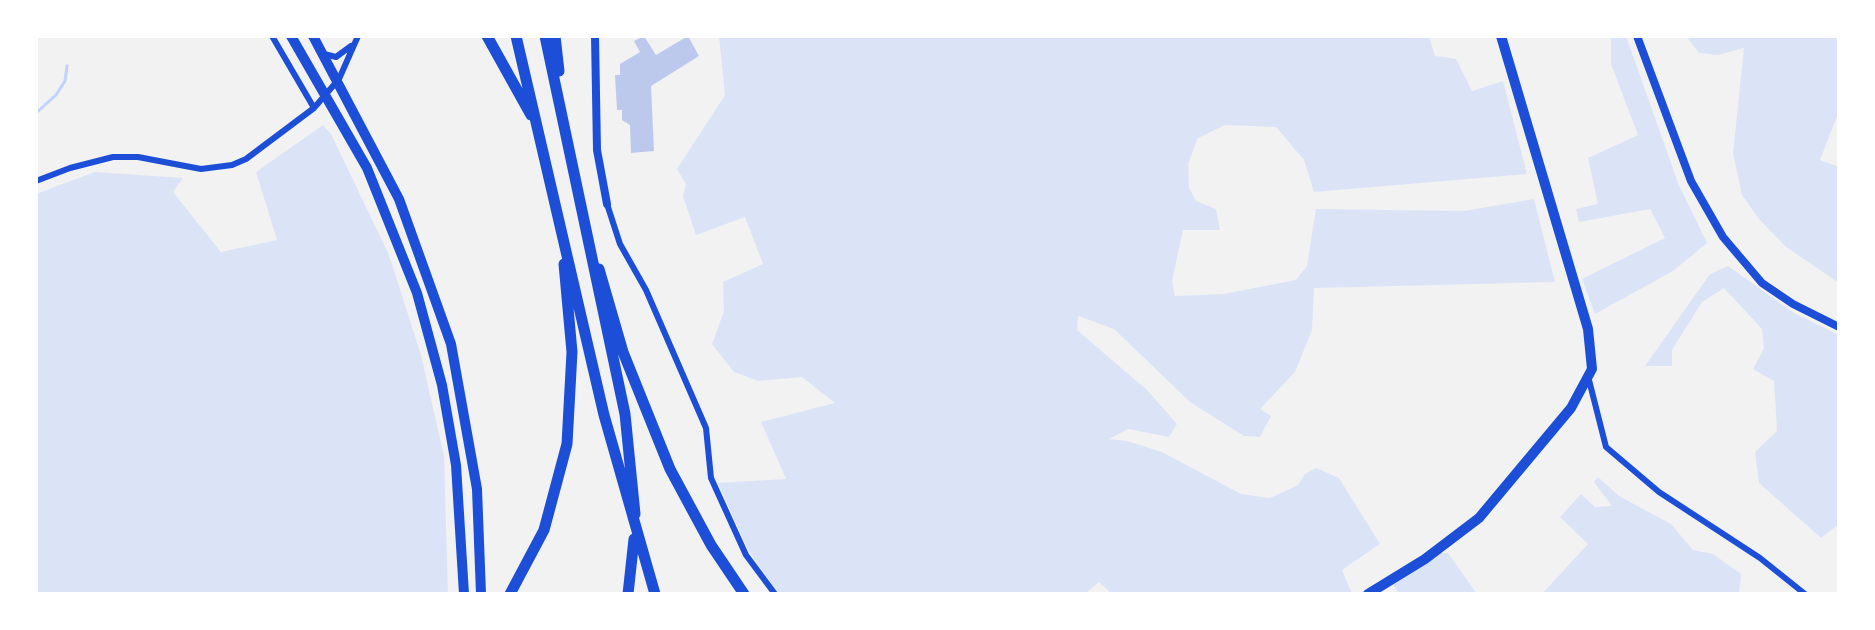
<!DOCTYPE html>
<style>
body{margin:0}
#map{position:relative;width:1875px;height:630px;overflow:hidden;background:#f2f2f2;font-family:"Work Sans",sans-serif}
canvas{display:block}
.frame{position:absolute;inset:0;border:38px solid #fff;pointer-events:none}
</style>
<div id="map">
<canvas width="1875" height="630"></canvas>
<div class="frame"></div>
</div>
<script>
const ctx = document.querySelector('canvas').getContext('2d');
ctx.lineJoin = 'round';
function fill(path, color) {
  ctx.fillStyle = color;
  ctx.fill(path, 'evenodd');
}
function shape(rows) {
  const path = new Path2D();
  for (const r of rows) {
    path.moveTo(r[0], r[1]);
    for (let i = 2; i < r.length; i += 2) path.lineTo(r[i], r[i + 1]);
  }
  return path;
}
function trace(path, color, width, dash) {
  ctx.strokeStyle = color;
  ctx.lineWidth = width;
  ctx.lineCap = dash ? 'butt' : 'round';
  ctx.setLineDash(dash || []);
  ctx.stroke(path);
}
fill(shape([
 [719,36,1429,36,1435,56,1456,59,1472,91,1503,81,1527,174,1314,192,1304,160,1276,127,1225,125,1198,138,1188,164,1189,188,1196,201,1216,209,1220,230,1183,230,1172,281,1175,296,1223,294,1296,280,1307,266,1316,209,1464,211,1534,199,1555,282,1314,288,1312,330,1295,372,1260,409,1271,416,1260,437,1244,436,1190,402,1114,329,1078,316,1077,330,1147,390,1177,424,1169,437,1128,429,1109,439,1127,441,1162,452,1241,494,1270,498,1298,485,1305,474,1316,468,1339,478,1380,544,1342,570,1352,594,1112,594,1099,582,1085,594,779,594,748,550,718,483,786,479,761,422,835,403,802,377,758,381,734,372,712,344,724,311,723,282,763,264,745,217,696,235,683,196,686,184,677,169,725,95],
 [1611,36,1626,36,1678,183,1707,243,1673,271,1595,314,1582,279,1665,238,1650,209,1579,222,1576,209,1598,204,1588,158,1638,135,1611,64],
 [1686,36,1839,36,1839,111,1820,160,1839,167,1839,283,1786,247,1759,219,1742,195,1733,153,1744,48,1718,55,1699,53],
 [323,125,331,134,389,255,421,355,444,456,448,594,36,594,36,194,95,172,183,178,173,192,221,252,277,240,256,172],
 [1728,266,1794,313,1839,335,1839,524,1821,538,1759,483,1755,452,1777,431,1774,381,1753,369,1764,348,1762,329,1724,288,1702,302,1672,350,1672,366,1645,366,1710,274],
 [1598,477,1619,496,1671,524,1693,550,1713,554,1741,574,1739,594,1542,594,1588,544,1560,517,1581,494,1595,507,1612,506,1594,482],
 [1440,553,1448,553,1477,594,1399,594,1393,585]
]), '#dbe4f7');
trace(shape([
 [36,113,56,95,65,81,67,66]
]), '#bfd3fe', 3);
fill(shape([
 [644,36,656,55,688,36,699,56,651,86,654,151,631,153,630,125,622,120,622,110,617,110,615,75,620,75,620,64,640,52,634,41]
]), '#bdc9ec');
trace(shape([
 [272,36,314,108],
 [324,54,336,57,351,46],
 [36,181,70,168,113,157,138,157,201,169,232,165,246,159,314,108,339,79,358,36],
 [607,204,620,244,646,290,706,428,711,478,746,555,775,594],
 [1589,380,1606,447,1659,492,1760,558,1805,594]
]), '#1d4ed8', 6);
trace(shape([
 [595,36,597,150,607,204],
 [1637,36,1691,181,1723,237,1762,283,1793,304,1839,327]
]), '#1d4ed8', 8);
trace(shape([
 [1368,594,1425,559,1479,518,1571,408,1592,369,1588,329,1501,36]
]), '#1d4ed8', 10);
trace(shape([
 [291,36,367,168,417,293,442,385,456,465,464,594],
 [313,36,399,199,451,344,477,489,481,594]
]), '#1d4ed8', 10);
trace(shape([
 [487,36,531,115],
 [516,36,604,415,655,594],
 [545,36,625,414,635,514],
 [555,36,559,71],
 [599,269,623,352,670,469,711,545,744,594],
 [510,594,544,530,567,444,572,352,564,264],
 [628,594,634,539]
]), '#1d4ed8', 11);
</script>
